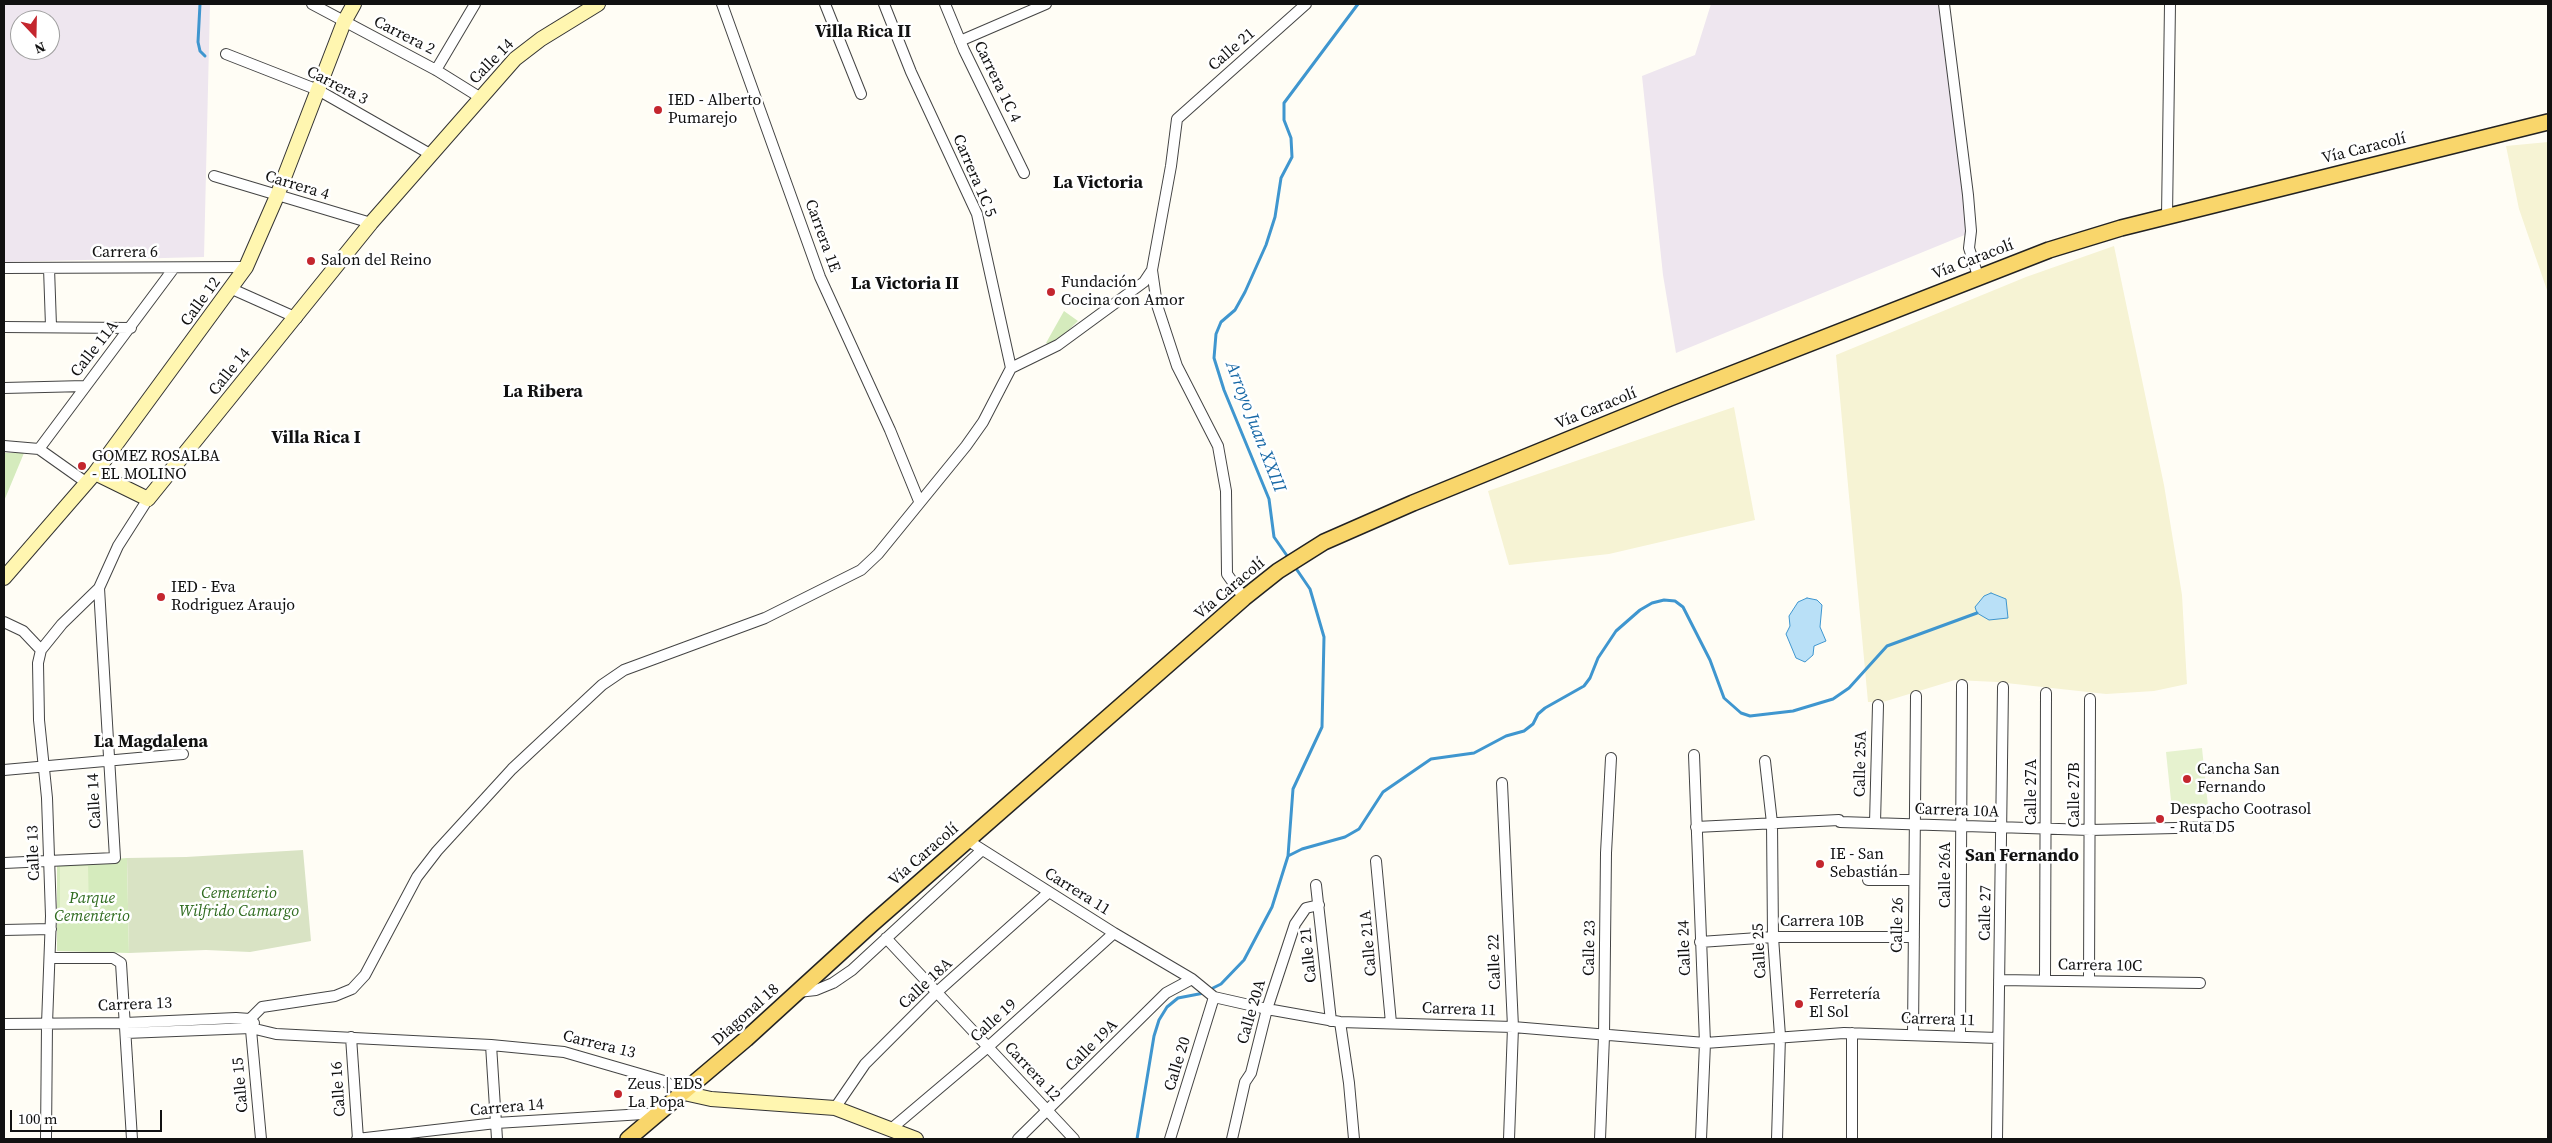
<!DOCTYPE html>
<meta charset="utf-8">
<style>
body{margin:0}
#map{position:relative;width:2552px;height:1143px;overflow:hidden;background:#fffdf5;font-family:"Source Serif 4",serif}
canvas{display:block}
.frame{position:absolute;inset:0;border:5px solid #111;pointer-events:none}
.north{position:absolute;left:10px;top:10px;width:50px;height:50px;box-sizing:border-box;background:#fff;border:1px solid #a0a0a0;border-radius:50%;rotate:159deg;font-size:14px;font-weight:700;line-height:20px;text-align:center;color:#111}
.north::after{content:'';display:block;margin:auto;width:18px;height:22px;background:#c4262e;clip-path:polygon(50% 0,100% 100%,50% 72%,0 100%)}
.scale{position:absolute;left:10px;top:1110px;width:152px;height:22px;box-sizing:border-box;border:2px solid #111;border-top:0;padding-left:6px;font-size:15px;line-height:18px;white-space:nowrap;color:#111;-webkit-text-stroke:4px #fff;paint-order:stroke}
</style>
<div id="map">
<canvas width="2552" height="1143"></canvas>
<div class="frame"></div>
<div class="north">N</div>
<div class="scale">100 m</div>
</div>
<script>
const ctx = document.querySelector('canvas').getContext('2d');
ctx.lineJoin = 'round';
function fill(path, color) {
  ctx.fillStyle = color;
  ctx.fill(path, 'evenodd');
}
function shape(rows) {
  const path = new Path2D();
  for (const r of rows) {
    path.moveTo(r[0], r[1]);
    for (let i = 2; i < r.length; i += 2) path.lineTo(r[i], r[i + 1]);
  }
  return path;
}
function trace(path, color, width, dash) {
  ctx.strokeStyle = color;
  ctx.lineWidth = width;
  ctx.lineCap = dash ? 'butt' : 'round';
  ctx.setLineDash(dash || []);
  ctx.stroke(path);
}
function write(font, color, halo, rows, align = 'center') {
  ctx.font = font + ' "Source Serif 4",serif';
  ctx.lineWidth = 5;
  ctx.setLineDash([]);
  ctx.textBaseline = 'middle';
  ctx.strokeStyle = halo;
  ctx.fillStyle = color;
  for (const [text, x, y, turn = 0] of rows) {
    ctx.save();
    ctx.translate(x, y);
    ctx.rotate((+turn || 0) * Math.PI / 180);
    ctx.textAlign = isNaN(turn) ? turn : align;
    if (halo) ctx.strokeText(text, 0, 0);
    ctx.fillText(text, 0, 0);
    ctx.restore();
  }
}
fill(shape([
 [4,4,210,4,204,257,4,262],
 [20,20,50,20,50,50,20,50],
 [1711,4,1941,4,1967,234,1676,353,1663,275,1642,76,1695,55]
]), '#eee6ef');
fill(shape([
 [2548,142,2548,293,2519,209,2506,146],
 [2114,246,2164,485,2182,595,2187,684,2154,691,2106,694,1997,682,1955,680,1883,702,1868,702,1836,355,2026,277],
 [1734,407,1755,520,1609,554,1509,565,1488,491]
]), '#f6f3d4');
fill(shape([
 [1064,311,1078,321,1052,346,1046,343],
 [4,453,24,453,4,501],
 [127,858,129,953,57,951,57,864]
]), '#d5ebbd');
fill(shape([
 [303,850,311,941,250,952,206,950,129,953,127,858,186,857]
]), '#d9e3c4');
fill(shape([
 [2202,748,2208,806,2172,810,2166,752],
 [88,866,89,910,60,911,60,867]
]), '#e6f2cf');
const water = shape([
 [1991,593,2006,599,2008,618,1989,620,1977,613,1975,607,1984,596,1991,593],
 [1807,598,1817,600,1822,605,1820,627,1826,641,1814,646,1813,655,1805,662,1796,658,1786,634,1790,626,1789,616,1798,602,1807,598]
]);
fill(water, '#b9e0f7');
trace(water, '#3f96cf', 1);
trace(shape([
 [200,4,198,42,200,51,205,56],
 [1290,560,1274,537,1269,499,1224,390,1214,358,1216,334,1221,322,1235,310,1245,292,1266,245,1275,217,1281,178,1292,157,1291,138,1284,120,1284,103,1358,4],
 [1288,856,1293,789,1322,727,1324,637,1310,589,1295,567],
 [1213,988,1221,984,1244,960,1272,907,1288,856,1302,849,1345,837,1359,829,1383,792,1431,759,1474,753,1506,736,1524,731,1533,724,1538,714,1545,708,1584,686,1590,678,1598,658,1616,631,1640,610,1652,603,1664,600,1675,601,1683,607,1710,660,1724,698,1741,713,1750,716,1793,711,1833,699,1849,688,1887,646,1977,613],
 [1137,1139,1154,1036,1159,1020,1167,1007,1178,998,1204,993]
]), '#3f96cf', 3);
const street = shape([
 [312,4,436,70,481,98],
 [722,4,820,277,890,430,919,501],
 [825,4,861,94],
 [884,4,911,72,977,214,1011,368],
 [945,4,964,50,1024,173],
 [1944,4,1968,195,1971,231,1969,248,1978,276],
 [960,41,1046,4],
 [226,54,318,90,430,154],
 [436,70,475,4],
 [214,176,371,223],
 [2167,216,2170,4],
 [4,268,246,267],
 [49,268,51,326],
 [1152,270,1157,305,1177,366,1218,446,1226,491,1227,574,1244,598],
 [232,289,297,318],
 [4,327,131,328],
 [4,388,85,386],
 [4,446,39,449,87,483],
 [39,449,174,268],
 [4,622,23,631,41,650],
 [1694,755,1705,1043,1701,1139],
 [1765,761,1772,823,1773,937,1780,1036,1777,1139],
 [4,770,183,754],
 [1502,783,1513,1027,1509,1139],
 [1875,823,1878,705],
 [1696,827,1839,820,1840,822,2090,830,2218,827],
 [967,840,1114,933,1192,979,1214,997,1267,1009,1340,1022,1513,1027,1705,1043,1844,1033,1998,1038],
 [1376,861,1391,1023],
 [4,863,115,858,99,588,118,546,148,499],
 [1868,880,1914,880],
 [1316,885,1331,1021],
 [4,930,51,929],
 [886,938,1074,1139],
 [1700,942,1773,937,1914,937],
 [50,958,113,958,121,963,132,1139],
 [1999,980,2200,983],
 [2045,980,2046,693],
 [2089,981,2090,699],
 [798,992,816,990,833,983,852,970,982,850],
 [1340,1022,1349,1083,1354,1139],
 [4,1024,125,1023,236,1018,250,1019,254,1023],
 [126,1033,251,1028,276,1034,491,1045,564,1052,664,1081,684,1093],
 [1852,1033,1852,1139],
 [1913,1034,1916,696],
 [1960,1035,1962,685],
 [351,1037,358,1139],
 [491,1045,497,1139],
 [835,1108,865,1064,937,992,1049,892],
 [891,1129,988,1047,1114,933],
 [46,1139,47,1024,51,916,47,798,39,720,38,663,41,650,62,624,99,588],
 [261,1139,250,1019,262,1007,335,996,352,989,365,975,417,877,437,851,512,769,602,685,624,670,765,618,861,570,878,554,966,446,983,422,1011,368,1058,345,1144,282,1152,270,1171,166,1177,119,1306,4],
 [357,1139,496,1123,660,1113],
 [1018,1139,1166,993,1192,979],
 [1170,1139,1214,997],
 [1232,1139,1245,1082,1251,1073,1267,1009,1295,924,1306,908,1319,905],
 [1600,1139,1604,1036,1606,853,1611,758],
 [1997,1139,2003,687]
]);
const secondary = shape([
 [95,473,148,499,371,223,515,59,541,39,598,4],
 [4,578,95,473,246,267,277,196,344,22,354,4],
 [684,1093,711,1099,835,1108,916,1139]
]);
const primary = shape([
 [628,1139,746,1039,872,924,1244,598,1278,571,1324,542,1413,503,1670,398,2049,250,2121,228,2548,122]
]);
trace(street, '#444', 12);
trace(secondary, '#333', 16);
trace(primary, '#222', 18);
trace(street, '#fff', 10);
trace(secondary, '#fff6b0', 14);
trace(primary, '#f9d66b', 15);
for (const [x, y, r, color] of [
 [658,110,5,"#c4262e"],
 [311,261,5,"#c4262e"],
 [1051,292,5,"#c4262e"],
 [82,466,5,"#c4262e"],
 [161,597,5,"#c4262e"],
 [2187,779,5,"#c4262e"],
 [2160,819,5,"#c4262e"],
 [1820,864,5,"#c4262e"],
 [1799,1004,5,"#c4262e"],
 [618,1094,5,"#c4262e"]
]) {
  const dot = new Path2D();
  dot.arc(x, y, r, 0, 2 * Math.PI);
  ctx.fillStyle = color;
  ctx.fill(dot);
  trace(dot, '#fff', 2);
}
write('16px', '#111', '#fff', [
 ["Carrera 2",404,36,27],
 ["Calle 21",1232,50,-41],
 ["Calle 14",492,62,-46],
 ["Carrera 1C 4",997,82,64],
 ["Carrera 3",337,86,27],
 ["Vía Caracolí",2364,149,-14],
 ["Carrera 1C 5",974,176,67],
 ["Carrera 4",297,186,17],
 ["Carrera 1E",822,236,70],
 ["Carrera 6",125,253],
 ["Vía Caracolí",1973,260,-21],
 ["Calle 12",201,302,-54],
 ["Calle 11A",95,349,-52],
 ["Calle 14",230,372,-51],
 ["Vía Caracolí",1596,409,-22],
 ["Vía Caracolí",1230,589,-40],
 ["Calle 25A",1861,764,-89],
 ["Calle 27A",2032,792,-90],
 ["Calle 27B",2075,795,-90],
 ["Calle 14",95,801,-93],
 ["Carrera 10A",1957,811,2],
 ["Calle 13",34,853,-92],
 ["Vía Caracolí",924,855,-41],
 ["Calle 26A",1946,875,-90],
 ["Carrera 11",1077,892,32],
 ["Calle 27",1986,913,-89],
 ["Carrera 10B",1822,922],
 ["Calle 26",1898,925,-89],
 ["Calle 21A",1369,943,-95],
 ["Calle 23",1590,948,-89],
 ["Calle 24",1685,948,-92],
 ["Calle 25",1760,951,-93],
 ["Calle 21",1309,955,-96],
 ["Calle 22",1495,962,-92],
 ["Carrera 10C",2100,966,1],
 ["Calle 18A",926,984,-43],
 ["Carrera 13",135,1005,-2],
 ["Carrera 11",1459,1010,2],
 ["Calle 20A",1252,1012,-74],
 ["Diagonal 18",746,1015,-42],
 ["Carrera 11",1938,1020,2],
 ["Calle 19",994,1021,-42],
 ["Carrera 13",599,1045,14],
 ["Calle 19A",1092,1046,-45],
 ["Calle 20",1178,1064,-73],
 ["Carrera 12",1032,1072,47],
 ["Calle 15",241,1085,-95],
 ["Calle 16",339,1089,-94],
 ["Carrera 14",507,1108,-5]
]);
write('16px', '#111', '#fff', [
 ["IED - Alberto",668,101],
 ["Pumarejo",668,119],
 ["Salon del Reino",321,261],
 ["Fundación",1061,283],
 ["Cocina con Amor",1061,301],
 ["GOMEZ ROSALBA",92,457],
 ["- EL MOLINO",92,475],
 ["IED - Eva",171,588],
 ["Rodriguez Araujo",171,606],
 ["Cancha San",2197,770],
 ["Fernando",2197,788],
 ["Despacho Cootrasol",2170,810],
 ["- Ruta D5",2170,828],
 ["IE - San",1830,855],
 ["Sebastián",1830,873],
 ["Ferretería",1809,995],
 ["El Sol",1809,1013],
 ["Zeus | EDS",628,1085],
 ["La Popa",628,1103]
], 'left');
write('italic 16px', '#2f6b1f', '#fff', [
 ["Cementerio",239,894],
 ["Wilfrido Camargo",239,912],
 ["Parque",92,899],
 ["Cementerio",92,917]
]);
write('bold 18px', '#111', '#fff', [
 ["Villa Rica II",863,32],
 ["La Victoria",1098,183],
 ["La Victoria II",905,284],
 ["La Ribera",543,392],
 ["Villa Rica I",316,438],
 ["La Magdalena",151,742],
 ["San Fernando",2022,856]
]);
write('italic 18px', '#1768a6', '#fff', [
 ["Arroyo Juan XXIII",1255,427,69]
]);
</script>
